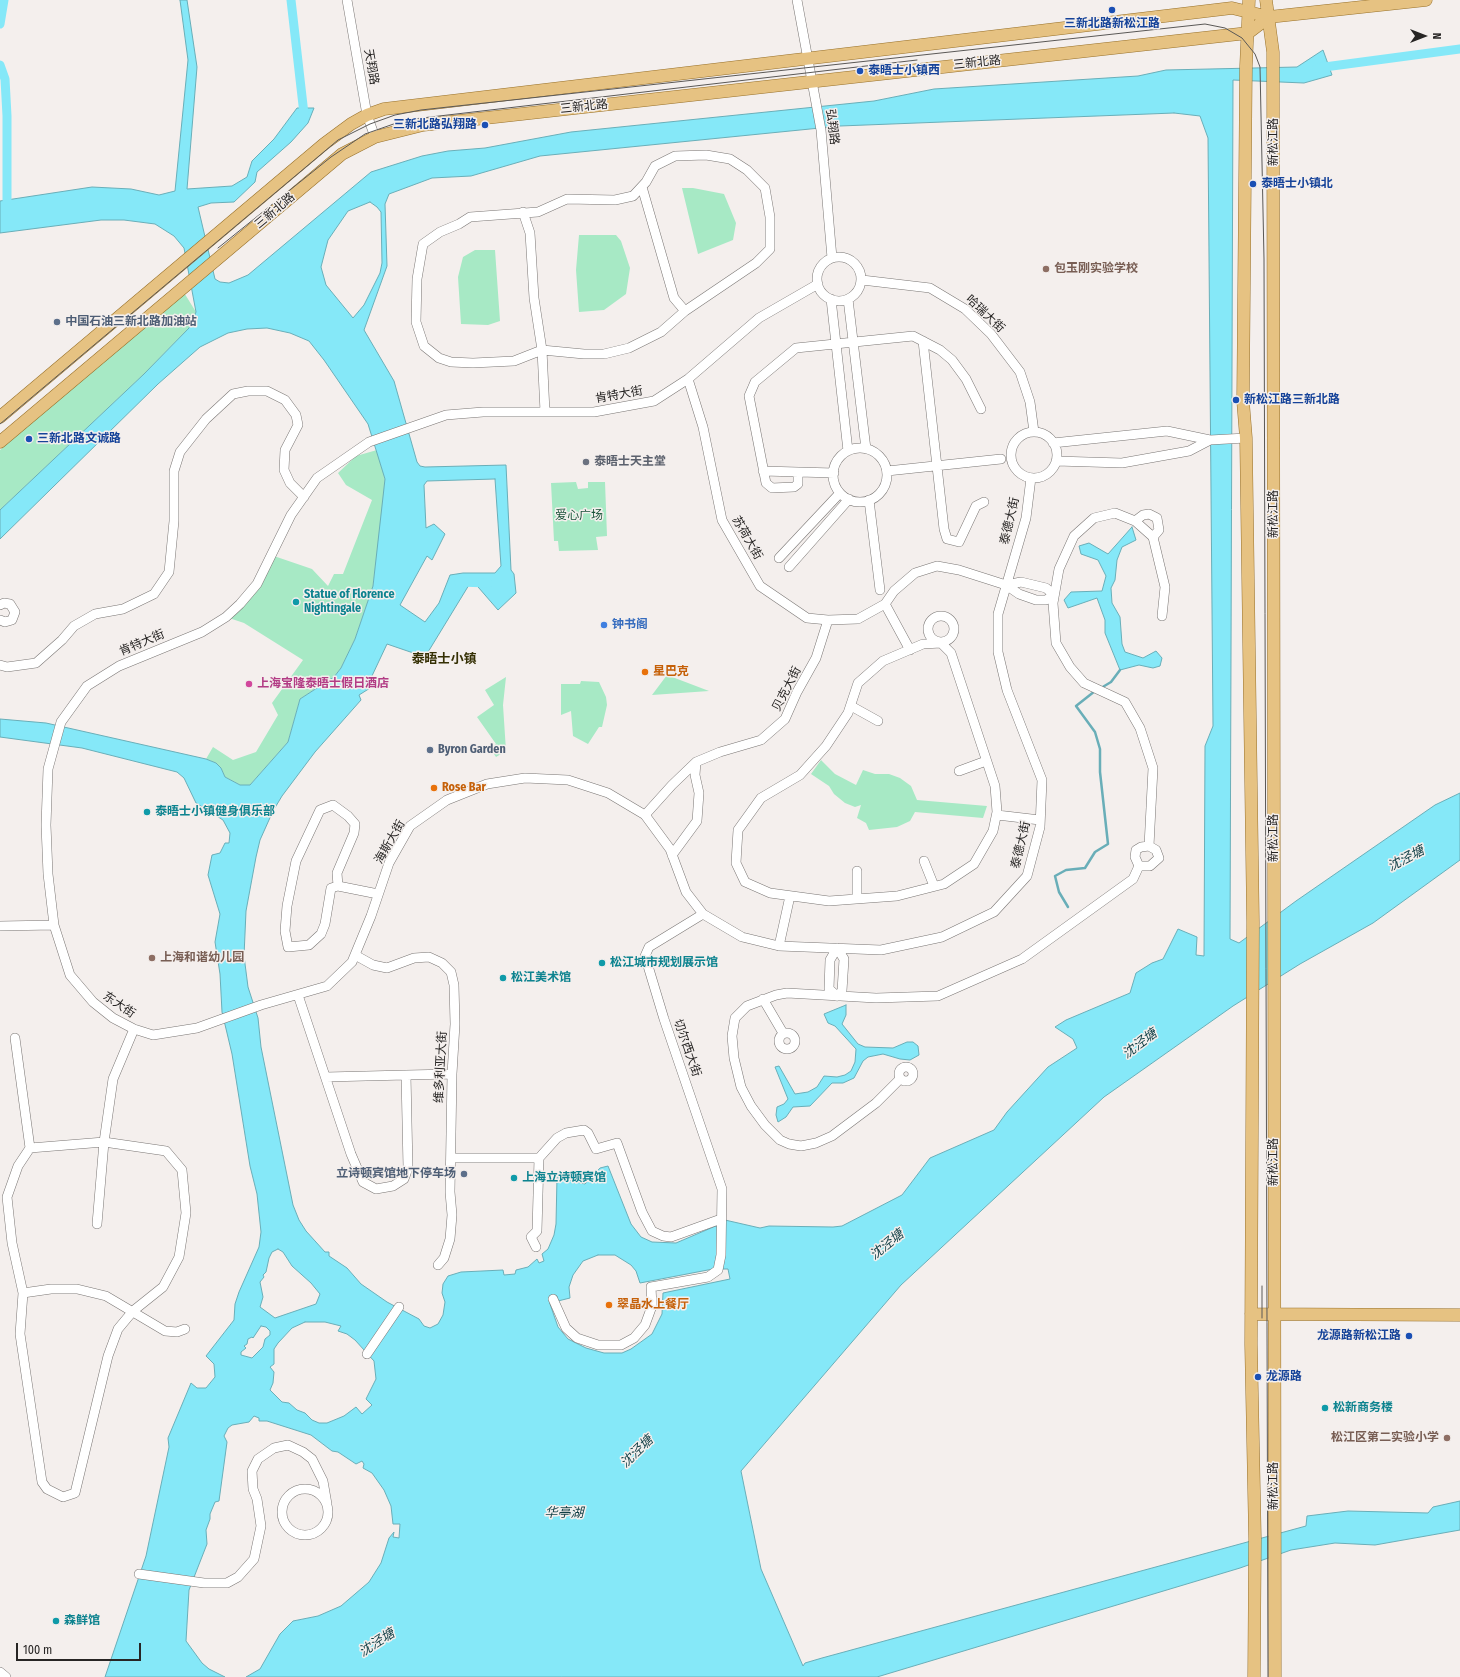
<!DOCTYPE html>
<meta charset="utf-8">
<style>
body{margin:0}
#map{position:relative;width:1460px;height:1677px;overflow:hidden;background:#f4efed;font-family:"Fira Sans Condensed",sans-serif}
canvas{display:block}
.north{position:absolute;left:1404px;top:16px;width:40px;height:40px;-webkit-text-stroke:3px #f4efed;paint-order:stroke;rotate:90deg;font-size:11px;font-weight:700;line-height:16px;text-align:center;color:#272524}
.north::after{content:'';display:block;margin:auto;width:14px;height:18px;background:#272524;clip-path:polygon(50% 0,100% 100%,50% 72%,0 100%)}
.scale{position:absolute;left:16px;top:1643px;width:125px;height:18px;box-sizing:border-box;border:2px solid #272524;border-top:0;padding-left:5px;font-size:12px;line-height:14px;white-space:nowrap;color:#272524;-webkit-text-stroke:3px #f4efed;paint-order:stroke}
</style>
<div id="map">
<canvas width="1460" height="1677"></canvas>
<div class="north">N</div>
<div class="scale">100 m</div>
</div>
<script>
const ctx = document.querySelector('canvas').getContext('2d');
ctx.lineJoin = 'round';
function fill(path, color) {
  ctx.fillStyle = color;
  ctx.fill(path, 'evenodd');
}
function shape(rows) {
  const path = new Path2D();
  for (const r of rows) {
    if (r.length === 3) {
      path.moveTo(r[0] + r[2], r[1]);
      path.arc(r[0], r[1], r[2], 0, 2 * Math.PI);
      continue;
    }
    path.moveTo(r[0], r[1]);
    for (let i = 2; i < r.length; i += 2) path.lineTo(r[i], r[i + 1]);
  }
  return path;
}
function trace(path, color, width, dash) {
  ctx.strokeStyle = color;
  ctx.lineWidth = width;
  ctx.lineCap = dash ? 'butt' : 'round';
  ctx.setLineDash(dash || []);
  ctx.stroke(path);
}
function write(font, color, halo, rows, align = 'center') {
  ctx.font = font + ' "Fira Sans Condensed","Noto Sans SC",sans-serif';
  ctx.lineWidth = 3;
  ctx.setLineDash([]);
  ctx.textBaseline = 'middle';
  ctx.strokeStyle = halo;
  ctx.fillStyle = color;
  for (const [text, x, y, turn = 0] of rows) {
    ctx.save();
    ctx.translate(x, y);
    ctx.rotate((+turn || 0) * Math.PI / 180);
    ctx.textAlign = isNaN(turn) ? turn : align;
    if (halo) ctx.strokeText(text, 0, 0);
    ctx.fillText(text, 0, 0);
    ctx.restore();
  }
}
fill(shape([
 [682,188,693,188,724,194,736,223,733,240,698,254],
 [579,235,616,235,621,241,630,268,626,294,604,310,579,312,576,270],
 [475,250,495,250,500,321,488,325,461,324,458,277,463,257],
 [183,291,196,312,189,328,144,374,0,510,0,450],
 [377,450,385,479,383,510,373,586,355,639,341,668,334,677,300,699,288,742,250,785,240,785,225,777,221,768,216,763,206,759,213,747,233,760,256,752,278,715,272,703,303,660,244,623,226,617,240,604,271,555,312,569,328,586,334,574,343,574,372,500,346,485,338,473,356,456],
 [576,482,578,489,588,488,588,482,605,482,607,536,596,537,598,550,559,551,558,541,554,541,551,483],
 [667,675,709,691,652,695],
 [506,677,503,705,506,751,496,757,490,748,496,744,477,717,494,705,485,690],
 [581,681,599,682,606,697,607,705,602,727,599,727,588,744,573,736,571,711,561,715,561,684,580,684],
 [821,760,835,774,856,785,863,770,875,774,889,774,900,778,911,786,917,800,987,806,983,818,915,812,910,821,897,827,869,830,866,823,857,818,861,805,855,807,845,803,834,794,829,786,811,774]
]), '#a7e9c5');
const water = shape([
 [180,0,187,0,197,67,187,189,232,186,247,177,252,161,274,139,297,108,314,108,308,123,291,142,257,172,255,182,234,202,211,203,198,207,215,279,220,282,229,283,248,275,371,172,422,156,448,151,485,148,571,132,874,101,934,89,1138,76,1166,70,1297,67,1323,50,1332,75,1304,83,1233,80,1230,939,1239,943,1296,901,1435,805,1460,793,1460,860,1373,923,1300,964,1233,1006,1104,1097,901,1285,741,1471,761,1569,803,1666,805,1663,822,1658,1306,1526,1307,1516,1348,1511,1428,1513,1433,1507,1460,1501,1460,1530,1375,1545,1335,1543,1291,1550,1240,1568,877,1677,246,1677,260,1669,280,1634,293,1621,318,1616,341,1606,369,1582,381,1563,389,1538,394,1532,393,1537,399,1538,400,1524,393,1524,391,1506,384,1490,372,1473,363,1468,364,1464,362,1461,356,1464,338,1452,332,1451,311,1435,267,1421,259,1421,259,1418,254,1416,249,1422,232,1425,228,1428,224,1436,227,1442,219,1501,215,1502,210,1514,210,1519,206,1530,207,1544,189,1590,186,1641,202,1663,209,1669,225,1677,105,1677,146,1556,169,1447,168,1438,191,1383,197,1388,206,1388,215,1377,214,1364,206,1356,234,1320,235,1304,239,1292,259,1247,261,1232,257,1194,250,1166,232,1054,222,1012,220,974,215,942,220,914,208,875,212,855,220,853,225,843,229,843,230,833,223,820,196,803,184,778,177,772,82,748,0,737,0,719,46,723,206,759,216,763,221,768,225,777,240,785,250,785,288,742,300,699,334,677,341,668,355,639,373,586,385,479,368,424,324,360,309,341,290,333,267,328,247,329,228,333,200,347,158,384,0,539,0,510,144,374,189,328,196,312,184,248,174,236,155,224,124,220,101,220,0,233,0,201,92,187,131,189,159,195,175,191,188,60,180,0],
 [1174,113,1200,116,1208,138,1213,726,1205,746,1204,956,1196,955,1197,937,1178,929,1163,959,1152,963,1136,973,1130,993,1066,1020,1055,1027,1073,1039,1077,1048,1048,1067,1007,1112,994,1130,930,1158,902,1195,842,1226,833,1227,769,1226,760,1228,725,1220,718,1225,676,1243,652,1242,641,1237,631,1224,608,1166,600,1168,585,1184,557,1177,556,1224,554,1235,548,1249,542,1254,544,1261,539,1263,537,1259,528,1267,516,1270,515,1274,504,1275,503,1270,461,1272,448,1276,443,1284,442,1293,445,1302,443,1315,438,1324,430,1328,424,1326,419,1319,387,1302,361,1284,347,1268,329,1256,329,1252,325,1252,306,1231,299,1220,293,1205,261,1047,258,1018,248,987,244,956,246,911,256,857,260,840,273,811,282,796,315,752,361,700,359,695,375,685,371,678,387,644,425,657,472,580,498,610,516,593,514,574,511,570,506,465,425,467,420,466,417,462,394,381,364,330,387,266,385,204,389,194,432,178,471,176,540,156,840,126,1174,113],
 [370,202,377,207,381,212,382,263,380,273,364,305,353,318,326,285,321,267,328,240,348,211,370,202],
 [495,479,501,566,495,573,463,573,450,575,439,603,425,622,400,605,427,556,432,560,445,534,434,524,426,528,424,485,427,481,495,479],
 [278,1249,283,1252,292,1266,311,1283,320,1294,316,1304,275,1318,260,1307,263,1297,260,1282,264,1277,263,1275,266,1272,269,1258,272,1252,278,1249],
 [598,1255,615,1255,631,1265,636,1271,640,1283,713,1269,728,1269,730,1279,663,1293,662,1314,652,1334,631,1349,622,1353,604,1353,586,1348,568,1339,558,1327,550,1304,550,1298,557,1296,558,1301,570,1298,569,1287,573,1275,583,1261,598,1255],
 [305,1322,325,1322,341,1326,338,1331,347,1334,355,1340,374,1361,376,1379,366,1399,372,1405,362,1414,356,1407,344,1416,327,1423,319,1423,312,1420,305,1413,297,1410,289,1403,282,1402,270,1390,273,1383,274,1372,270,1367,274,1364,274,1349,278,1343,292,1328,305,1322],
 [261,1326,266,1327,270,1331,270,1335,265,1339,263,1347,252,1358,241,1355,241,1352,246,1348,244,1346,247,1344,248,1339,252,1337,253,1338,261,1326],
 [1132,527,1136,540,1122,547,1117,560,1115,580,1111,588,1112,603,1120,617,1122,644,1125,652,1143,658,1156,651,1162,658,1160,666,1153,668,1139,665,1120,670,1105,633,1105,620,1097,598,1068,608,1064,600,1071,592,1102,591,1106,576,1098,560,1081,554,1079,546,1089,543,1108,554,1132,527],
 [846,1005,846,1015,842,1024,858,1044,865,1047,893,1048,907,1042,913,1042,918,1046,919,1055,910,1060,900,1059,883,1054,868,1057,863,1061,854,1078,843,1083,832,1083,810,1106,793,1107,786,1117,778,1122,776,1115,777,1107,784,1104,788,1099,775,1067,779,1066,795,1094,808,1092,817,1087,824,1076,837,1077,845,1075,851,1071,855,1062,856,1049,835,1026,828,1023,824,1014,846,1005]
]);
fill(water, '#85e8f8');
trace(water, '#69aeb8', 1);
trace(shape([
 [1101,688,1111,682,1120,670],
 [1068,907,1059,892,1055,876,1066,870,1085,868,1095,852,1108,844,1100,772,1100,749,1095,732,1076,706,1095,691]
]), '#69aeb8', 2.5);
trace(shape([
 [291,0,304,114,300,118],
 [0,24,4,0],
 [0,65,5,79,7,116,7,211],
 [1317,68,1460,49],
 [459,582,488,583]
]), '#85e8f8', 9);
const minor = shape([
 [347,0,367,115,375,137],
 [797,0,821,130,832,258],
 [706,155,730,159,747,170,765,188,770,217,770,249,756,263,685,311,661,332,629,348,604,354,584,354,542,350,514,361,473,363,451,362,439,358,424,346,416,322,417,279,423,244,440,232,459,224,470,217,538,212,567,199,615,200,633,196,646,182,655,166,675,156,706,155],
 [642,187,674,298,685,311],
 [523,212,530,233,534,298,542,350,545,412],
 [839,279,22],
 [862,280,930,288,965,309,991,334,1020,372,1030,402,1034,432],
 [818,284,759,318,688,379,654,401,594,412,483,412,446,415,369,442,317,478,291,515,257,584,240,604,226,617,202,632,119,666,87,686,61,722,48,769,46,825,48,874,54,925,70,975,93,1002,113,1018,134,1029,153,1035,197,1028,261,1005,327,986,352,962,371,916,389,863,410,826,447,800,487,784,525,778,568,780,608,793,645,815,670,849,686,892,703,914,742,937,779,946,881,950,942,937,994,912,1027,876,1040,827,1042,780,1007,690,998,652,998,614,1026,518,1031,478],
 [831,299,848,451],
 [848,299,866,449],
 [923,341,944,529,947,539,959,542,976,506,984,502],
 [688,379,703,427,722,520,760,586,807,618,828,620,858,619,885,604,894,591,915,573,937,566,959,570,1006,585],
 [1034,455,23],
 [1210,440,1246,438],
 [1053,443,1167,431,1210,440,1189,451,1122,463,1056,461],
 [860,475,27],
 [763,471,834,473],
 [887,471,1001,459],
 [798,472,798,484,794,487,772,488,766,483,749,396,755,382,796,348,913,336,940,350,952,360,966,379,981,409],
 [869,500,880,590],
 [1135,521,1143,515,1149,514,1157,518,1159,530,1153,537,1135,521,1115,513,1094,518,1074,536,1059,569,1053,603,1056,643,1070,667,1084,683,1125,702,1140,728,1153,768,1149,846],
 [1153,537,1165,587,1162,616],
 [779,558,840,493],
 [789,567,849,499],
 [1021,582,1046,588,1054,595,1046,600,1036,600,1019,594,1006,585,1021,582],
 [885,604,910,650],
 [0,605,4,603,10,604,15,612,12,620,5,622,0,620],
 [941,629,13],
 [941,643,951,653,995,786,997,812,993,831,974,864,944,884,897,896,829,901,770,893,745,882,736,863,738,830,761,798,800,775,826,746,848,713,858,683,883,661,923,644,941,643],
 [0,665,7,667,36,663,62,640,74,626,95,614,123,609,154,594,169,572,174,521,174,471,180,452,206,419,233,394,248,391,267,391,285,400,296,415,298,425,285,450,284,470,290,483,304,497],
 [851,706,878,721],
 [959,771,986,761],
 [645,815,672,785,696,762,720,752,761,740,785,719,797,692,816,658,828,620],
 [997,815,1040,820],
 [1149,846,1156,850,1159,858,1150,866,1139,866,1135,857,1136,850,1141,847,1149,846],
 [672,855,697,821,699,793,695,775,696,762],
 [924,861,934,886],
 [338,886,337,873,354,833,355,824,348,816,333,805,320,810,296,861,287,906,285,931,288,947,309,945,321,934,325,924,331,888,338,886,378,894],
 [857,899,857,871],
 [0,926,54,925],
 [779,946,790,896],
 [837,948,844,959,842,991,837,996,829,989,830,960,837,948],
 [355,955,373,965,387,968,414,958,429,957,442,963,451,972,454,985,455,1024,452,1074,450,1192,452,1215,450,1239,444,1258,438,1265],
 [298,995,351,1154,363,1182,376,1189,393,1186,404,1179,408,1168,406,1075,326,1077],
 [763,999,783,1033],
 [787,1041,8],
 [15,1038,30,1148],
 [906,1074,7],
 [406,1075,452,1074],
 [900,1079,876,1103,832,1136,816,1143,801,1146,789,1144,780,1140,765,1125,751,1106,741,1087,734,1058,732,1036,735,1018,747,1006,776,995,787,993,876,998,938,996,1022,959,1133,879,1139,866],
 [104,1142,166,1151,182,1170,186,1213,179,1257,163,1287,133,1311,118,1329,108,1356,75,1493,63,1497,47,1489,42,1482,20,1334,23,1293,12,1243,7,1197,18,1166,30,1148,104,1142],
 [451,1158,539,1158,557,1138,566,1133,584,1130,588,1133,596,1149,617,1143,642,1212,652,1231,663,1236,671,1237,721,1219],
 [97,1224,104,1142,113,1079,134,1029],
 [536,1247,531,1237,537,1231,539,1158],
 [23,1293,51,1289,77,1289,106,1296,165,1331,177,1332,185,1329],
 [553,1299,566,1328,577,1338,598,1345,621,1345,634,1338,645,1325,652,1306,651,1287,708,1277,718,1270,721,1255,722,1189,664,1019,645,956,649,947,703,914],
 [367,1354,399,1307],
 [305,1512,23],
 [139,1574,204,1583,227,1583,238,1577,254,1559,261,1526,257,1499,253,1489,252,1471,258,1459,274,1448,288,1445,303,1452,312,1459,323,1481,327,1504],
 [0,1672,6,1677]
]);
const major = shape([
 [1249,0,1246,66,1243,401,1246,438,1253,922,1251,1344,1255,1539,1254,1677],
 [1266,0,1273,52,1275,1677],
 [0,417,324,144,351,124,367,115,384,109,1232,8,1269,17,1426,0],
 [0,442,342,154,375,137,423,125,1248,33,1269,17],
 [1251,1314,1460,1315]
]);
trace(minor, '#7a7674', 10);
trace(major, '#98712a', 13);
trace(minor, '#fff', 9);
trace(major, '#e6c282', 12);
trace(shape([
 [218,248,331,157,365,134,405,120,917,60],
 [0,424,338,140,370,124,395,115,421,110,1205,24,1225,28,1242,38,1255,54,1260,67,1264,259,1268,1677],
 [1262,1318,1262,1286]
]), '#5a5856', 1);
for (const [x, y, r, color] of [
 [1112,10,4,"#1a4fb4"],
 [860,71,4,"#1a4fb4"],
 [485,125,4,"#1a4fb4"],
 [1253,184,4,"#1a4fb4"],
 [1046,269,4,"#8d6e63"],
 [57,322,4,"#5c6f8a"],
 [1236,400,4,"#1a4fb4"],
 [29,439,4,"#1a4fb4"],
 [586,462,4,"#6b7280"],
 [296,602,4,"#0f9aa8"],
 [604,625,4,"#3f7fe0"],
 [645,672,4,"#e8710a"],
 [249,684,4,"#d1479c"],
 [430,750,4,"#5c6f8a"],
 [434,788,4,"#e8710a"],
 [147,812,4,"#0f9aa8"],
 [152,958,4,"#8d6e63"],
 [602,963,4,"#0f9aa8"],
 [503,978,4,"#0f9aa8"],
 [464,1174,4,"#5c6f8a"],
 [514,1178,4,"#0f9aa8"],
 [609,1305,4,"#e8710a"],
 [1409,1336,4,"#1a4fb4"],
 [1258,1377,4,"#1a4fb4"],
 [1325,1408,4,"#0f9aa8"],
 [1447,1438,4,"#8d6e63"],
 [56,1621,4,"#0f9aa8"]
]) {
  const dot = new Path2D();
  dot.arc(x, y, r, 0, 2 * Math.PI);
  ctx.fillStyle = color;
  ctx.fill(dot);
  trace(dot, '#f4efed', 1.5);
}
write('bold 12px', '#164399', '#f4efed', [
 ["三新北路新松江路",1112,24,"center"],
 ["泰晤士小镇西",868,71],
 ["三新北路弘翔路",477,125,"right"],
 ["泰晤士小镇北",1261,184],
 ["新松江路三新北路",1244,400],
 ["三新北路文诚路",37,439],
 ["龙源路新松江路",1401,1336,"right"],
 ["龙源路",1266,1377]
], 'left');
write('12px', '#272524', '#f4efed', [
 ["三新北路",977,63,-6],
 ["天翔路",371,67,80],
 ["三新北路",584,107,-6],
 ["弘翔路",832,127,83],
 ["新松江路",1274,142,-90],
 ["三新北路",275,211,-40],
 ["哈瑞大街",985,314,43],
 ["肯特大街",619,395,-10],
 ["新松江路",1274,514,-90],
 ["泰德大街",1010,521,-77],
 ["苏荷大街",747,538,60],
 ["肯特大街",142,643,-23],
 ["贝克大街",787,689,-63],
 ["新松江路",1274,838,-90],
 ["海斯大街",390,842,-60],
 ["泰德大街",1021,845,-77],
 ["东大街",119,1005,34],
 ["切尔西大街",687,1048,71],
 ["维多利亚大街",441,1067,-87],
 ["新松江路",1274,1162,-90],
 ["新松江路",1274,1486,-90]
]);
write('bold 12px', '#785e54', '#f4efed', [
 ["包玉刚实验学校",1054,269],
 ["上海和谐幼儿园",160,958],
 ["松江区第二实验小学",1439,1438,"right"]
], 'left');
write('bold 12px', '#4e5e75', '#f4efed', [
 ["中国石油三新北路加油站",65,322],
 ["Byron Garden",438,750],
 ["立诗顿宾馆地下停车场",456,1174,"right"]
], 'left');
write('bold 12px', '#5b616d', '#f4efed', [
 ["泰晤士天主堂",594,462]
], 'left');
write('12px', '#185238', '#f4efed', [
 ["爱心广场",579,516]
]);
write('bold 12px', '#0d838f', '#f4efed', [
 ["Statue of Florence",304,595],
 ["Nightingale",304,609],
 ["泰晤士小镇健身俱乐部",155,812],
 ["松江城市规划展示馆",610,963],
 ["松江美术馆",511,978],
 ["上海立诗顿宾馆",522,1178],
 ["松新商务楼",1333,1408],
 ["森鲜馆",64,1621]
], 'left');
write('bold 12px', '#366cbe', '#f4efed', [
 ["钟书阁",612,625]
], 'left');
write('bold 12px', '#c56008', '#f4efed', [
 ["星巴克",653,672],
 ["Rose Bar",442,788],
 ["翠晶水上餐厅",617,1305]
], 'left');
write('bold 12px', '#b23c85', '#f4efed', [
 ["上海宝隆泰晤士假日酒店",257,684]
], 'left');
write('bold 13px', '#353004', '#f4efed', [
 ["泰晤士小镇",444,659]
]);
write('italic 13px', '#0f3e45', '#f4efed', [
 ["沈泾塘",1406,859,-28],
 ["沈泾塘",1140,1044,-37],
 ["沈泾塘",887,1245,-39],
 ["沈泾塘",637,1452,-44],
 ["华亭湖",564,1513],
 ["沈泾塘",377,1643,-33]
]);
</script>
